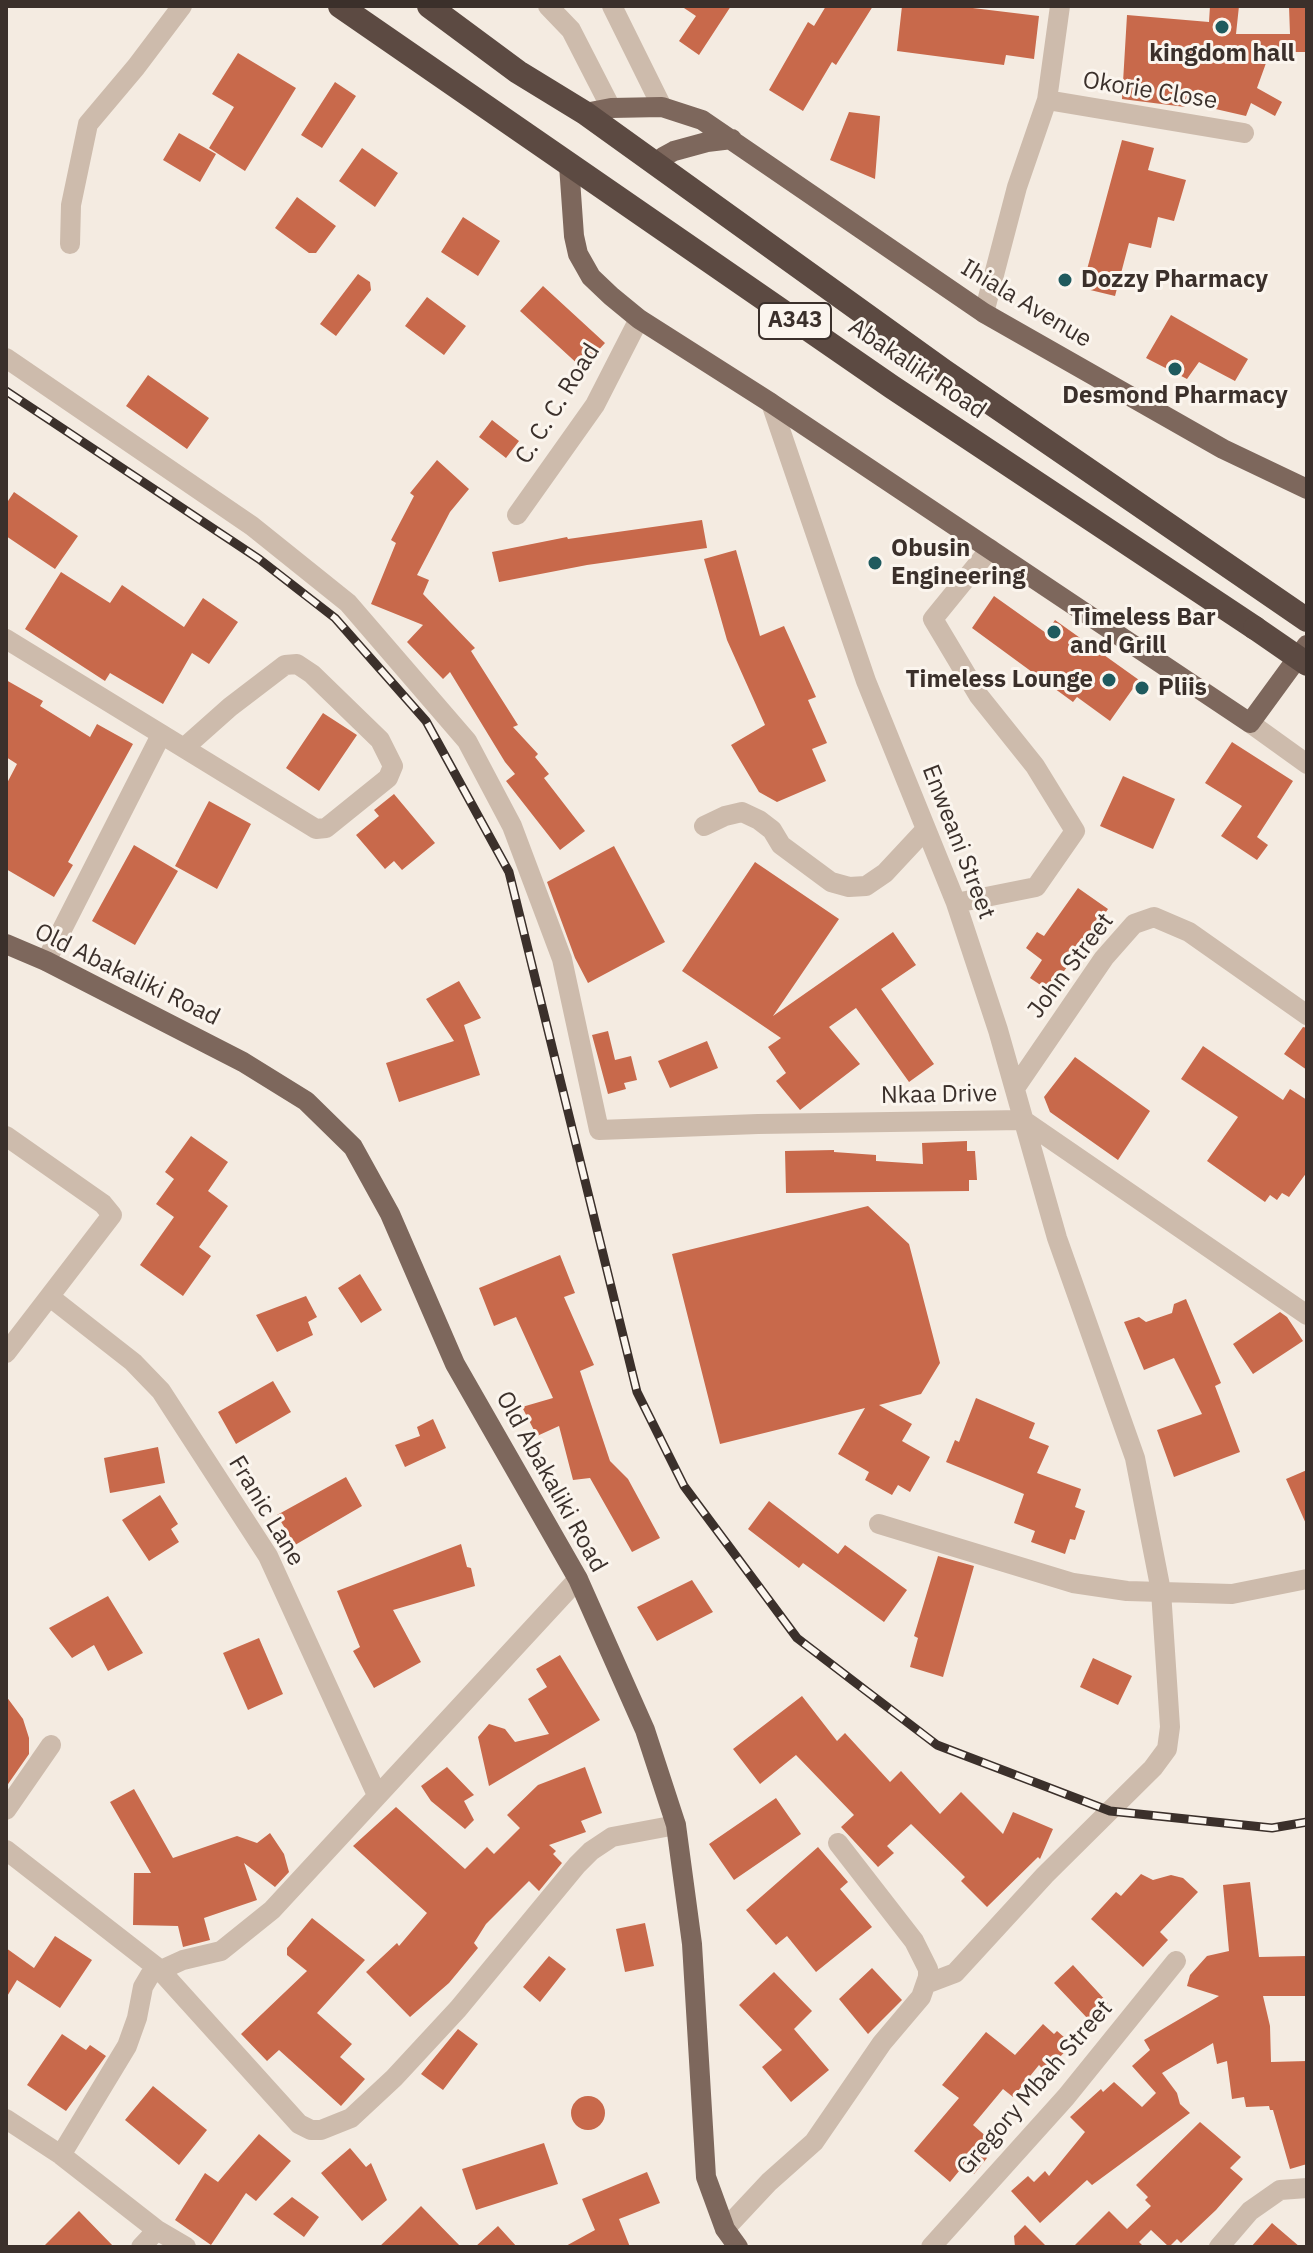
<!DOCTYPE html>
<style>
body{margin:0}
#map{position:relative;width:1313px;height:2253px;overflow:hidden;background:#f4ebe1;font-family:"IBM Plex Sans",sans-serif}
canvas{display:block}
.frame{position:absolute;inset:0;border:8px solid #3b302b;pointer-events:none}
</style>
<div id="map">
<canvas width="1313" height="2253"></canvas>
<div class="frame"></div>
</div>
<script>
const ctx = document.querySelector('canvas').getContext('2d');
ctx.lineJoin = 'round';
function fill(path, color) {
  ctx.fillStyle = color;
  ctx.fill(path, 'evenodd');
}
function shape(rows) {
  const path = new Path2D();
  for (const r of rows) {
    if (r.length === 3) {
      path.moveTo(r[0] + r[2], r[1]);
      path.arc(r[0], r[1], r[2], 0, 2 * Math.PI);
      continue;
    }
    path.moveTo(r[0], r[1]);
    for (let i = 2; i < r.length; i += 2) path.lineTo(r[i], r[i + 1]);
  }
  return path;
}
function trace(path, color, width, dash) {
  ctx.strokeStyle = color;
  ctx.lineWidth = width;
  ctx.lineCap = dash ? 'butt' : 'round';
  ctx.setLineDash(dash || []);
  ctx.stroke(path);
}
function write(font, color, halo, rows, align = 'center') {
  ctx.font = font + ' "IBM Plex Sans",sans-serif';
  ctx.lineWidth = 6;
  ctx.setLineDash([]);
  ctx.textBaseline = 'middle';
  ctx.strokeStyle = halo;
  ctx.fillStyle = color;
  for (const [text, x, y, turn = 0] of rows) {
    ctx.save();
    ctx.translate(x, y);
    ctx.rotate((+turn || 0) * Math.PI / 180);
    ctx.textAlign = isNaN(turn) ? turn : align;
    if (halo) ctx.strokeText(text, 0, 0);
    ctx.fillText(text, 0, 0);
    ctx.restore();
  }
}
fill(shape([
 [681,6,731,6,699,55,679,41,696,16],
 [826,6,873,6,836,65,832,62,803,111,769,90,808,22,814,26],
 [902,6,956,6,1039,16,1034,59,1006,55,1004,65,897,51],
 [1210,6,1239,6,1236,34,1290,34,1289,6,1307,6,1307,52,1270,52,1257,88,1282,102,1275,116,1251,103,1246,116,1185,102,1185,107,1122,99,1127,15,1209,22],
 [238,53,296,88,245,171,209,148,234,107,212,94],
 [335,82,356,96,322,148,301,135],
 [849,112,880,116,875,179,830,160],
 [179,133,216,154,200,182,163,160],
 [1122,140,1154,148,1148,170,1186,180,1174,221,1158,217,1151,248,1129,243,1115,296,1082,288],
 [362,148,398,173,375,207,339,181],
 [297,197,336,226,316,253,309,253,275,228],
 [463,217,500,241,478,276,441,252],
 [358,274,370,282,371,290,336,336,320,324],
 [543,286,605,343,582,368,520,311],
 [427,297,466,326,444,355,405,326],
 [1171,315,1248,359,1235,381,1199,362,1187,379,1146,358],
 [148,375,209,418,187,449,126,406],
 [492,420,519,441,506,458,479,437],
 [437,460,469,489,450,512,417,575,429,580,423,594,475,648,471,651,518,725,513,727,538,754,535,757,549,774,544,778,585,831,560,850,506,781,515,774,505,762,450,672,443,679,407,642,423,625,371,604,396,543,391,540,414,496,410,493],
 [14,492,78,536,55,569,6,536,6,504],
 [702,520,707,548,587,565,499,582,492,552,567,537,568,539],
 [736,550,760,636,784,626,816,697,808,700,827,743,812,749,826,781,777,802,759,792,731,745,765,725,727,640,704,559],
 [61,572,110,603,122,585,184,627,203,598,238,622,209,664,192,653,163,704,110,673,105,681,25,629],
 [994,596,1046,633,1055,620,1139,680,1110,721,1077,697,1073,702,972,628],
 [6,680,43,701,40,706,90,737,97,724,133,744,68,862,73,865,54,897,6,869,6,785,17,764,6,757],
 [323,713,357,735,319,791,286,768],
 [1232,742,1293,781,1257,837,1268,845,1257,860,1221,836,1242,806,1205,783],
 [1123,776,1175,799,1153,849,1100,826],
 [394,794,435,843,402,870,394,861,385,869,356,835,379,816,374,810],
 [209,801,251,824,217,889,175,866],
 [134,845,178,871,135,945,92,921],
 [614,846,665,942,588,983,575,958,547,882],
 [755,862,839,919,773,1016,893,932,916,965,881,989,934,1064,909,1082,856,1008,829,1027,860,1064,800,1110,776,1081,786,1073,768,1047,781,1038,682,971],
 [1078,888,1108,909,1062,974,1060,972,1048,990,1030,978,1042,960,1026,948,1037,932,1044,936],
 [459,981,481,1018,464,1025,480,1075,399,1102,386,1063,454,1041,426,999],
 [1303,1027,1307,1028,1307,1070,1284,1054],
 [608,1031,615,1060,631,1056,637,1080,624,1083,626,1089,608,1094,592,1035],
 [707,1041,718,1068,670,1088,658,1061],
 [1203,1046,1283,1100,1290,1089,1307,1100,1307,1172,1289,1197,1282,1193,1277,1200,1270,1195,1265,1202,1207,1161,1238,1117,1181,1079],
 [1075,1057,1150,1111,1118,1160,1050,1112,1044,1097],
 [191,1136,228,1162,208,1191,228,1206,199,1247,211,1256,183,1296,140,1265,174,1217,156,1204,174,1179,165,1172],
 [967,1141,967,1151,975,1151,977,1180,969,1180,969,1191,786,1193,785,1151,834,1150,834,1152,876,1155,876,1161,923,1164,922,1143],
 [868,1206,909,1244,940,1363,921,1394,879,1405,912,1424,902,1441,930,1457,910,1492,898,1485,892,1495,865,1480,869,1472,838,1454,865,1408,720,1444,672,1254],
 [560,1255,575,1293,564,1297,594,1365,580,1371,610,1461,628,1479,660,1538,632,1552,590,1478,573,1480,559,1426,537,1436,522,1407,553,1398,516,1317,494,1326,479,1288],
 [360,1274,382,1310,361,1323,338,1288],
 [306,1296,317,1317,308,1322,313,1335,277,1352,256,1315],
 [1186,1299,1221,1383,1215,1386,1240,1452,1174,1477,1157,1430,1202,1414,1174,1358,1144,1370,1124,1322,1139,1317,1146,1322,1172,1313,1174,1304],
 [1280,1312,1287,1317,1303,1341,1253,1374,1233,1344],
 [273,1381,291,1412,236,1444,218,1412],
 [976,1398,1035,1423,1029,1438,1049,1446,1037,1473,1081,1489,1075,1507,1085,1511,1075,1540,1070,1539,1065,1554,1031,1542,1035,1531,1014,1523,1024,1494,946,1462,955,1440,959,1442],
 [433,1419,446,1448,405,1467,395,1445,420,1436,417,1427],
 [158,1447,165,1483,110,1493,104,1458],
 [1307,1470,1307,1526,1286,1479],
 [346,1477,362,1506,295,1545,277,1515],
 [160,1495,178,1524,171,1529,179,1542,149,1561,122,1520],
 [769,1501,838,1554,845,1545,907,1590,884,1622,803,1563,799,1568,748,1529],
 [461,1544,467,1567,471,1568,475,1586,393,1610,421,1662,374,1688,353,1651,360,1647,337,1591],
 [938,1556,974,1566,943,1677,910,1667,918,1638,914,1636],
 [692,1580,713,1612,657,1641,637,1607],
 [108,1596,143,1653,108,1671,94,1645,72,1658,49,1628],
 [259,1638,283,1694,248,1710,223,1653],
 [560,1655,600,1720,489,1786,478,1737,489,1724,505,1729,515,1742,549,1734,528,1699,547,1687,536,1669],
 [1093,1658,1132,1676,1118,1705,1080,1687],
 [6,1696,23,1719,29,1738,29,1754,6,1787],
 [802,1696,837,1741,845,1733,890,1782,901,1771,940,1814,961,1792,1003,1834,1013,1812,1053,1829,1040,1859,1038,1857,987,1907,961,1881,965,1877,911,1824,887,1846,894,1853,878,1867,841,1827,854,1815,796,1755,760,1784,733,1749],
 [447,1767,474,1795,464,1801,474,1820,465,1829,431,1801,421,1786],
 [585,1767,602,1813,581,1821,586,1832,549,1845,556,1851,553,1854,562,1863,539,1891,529,1881,486,1924,474,1943,478,1948,449,1983,410,2017,366,1972,397,1943,399,1946,427,1913,353,1846,396,1807,465,1869,487,1847,494,1854,520,1828,507,1815,538,1785],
 [134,1789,173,1858,237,1836,257,1843,270,1833,284,1854,289,1872,275,1887,244,1863,257,1900,204,1918,210,1940,183,1947,178,1926,133,1925,134,1873,151,1873,110,1802],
 [776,1798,801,1834,734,1880,709,1844],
 [818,1847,848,1882,840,1889,872,1927,816,1972,787,1936,776,1945,746,1910],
 [1141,1874,1153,1880,1171,1875,1183,1878,1198,1892,1160,1932,1168,1940,1143,1967,1091,1919,1116,1892,1121,1896],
 [1250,1882,1259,1957,1307,1956,1307,1996,1263,1996,1270,2026,1271,2062,1307,2061,1307,2164,1290,2169,1273,2110,1270,2110,1269,2106,1246,2107,1244,2097,1232,2099,1227,2061,1217,2064,1213,2043,1162,2073,1177,2093,1180,2104,1190,2113,1092,2185,1087,2180,1040,2223,1011,2191,1028,2176,1034,2182,1045,2171,1049,2176,1085,2132,1070,2117,1101,2089,1103,2092,1114,2082,1142,2107,1156,2093,1132,2066,1150,2050,1144,2040,1219,1996,1187,1986,1190,1975,1207,1956,1229,1951,1223,1885],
 [312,1918,365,1960,317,2013,352,2044,340,2057,365,2079,341,2106,279,2050,267,2061,241,2034,307,1971,287,1955,287,1948],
 [645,1923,654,1966,625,1972,616,1929],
 [55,1936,92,1960,60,2008,17,1980,6,1998,6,1948,34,1968],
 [549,1956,566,1969,540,2002,523,1987],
 [1073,1965,1108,2003,1089,2020,1054,1983],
 [872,1968,902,2000,868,2034,839,1999],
 [774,1972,812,2011,794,2029,829,2070,791,2102,762,2067,782,2050,739,2005],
 [1043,2024,1054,2034,1057,2031,1072,2044,1046,2072,1039,2065,1013,2097,1003,2089,973,2125,988,2138,978,2150,987,2158,974,2174,964,2165,950,2182,914,2151,959,2098,942,2085,986,2032,1015,2055],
 [458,2029,478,2044,443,2090,421,2074],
 [62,2034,86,2050,90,2045,106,2056,66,2111,27,2085],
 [153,2086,207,2130,179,2165,125,2120],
 [588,2113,17],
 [1200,2122,1241,2157,1230,2168,1243,2179,1216,2210,1181,2243,1177,2239,1169,2247,1151,2230,1139,2242,1144,2247,1073,2247,1109,2211,1127,2229,1151,2206,1145,2200,1148,2197,1136,2185],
 [259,2134,291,2161,256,2201,246,2193,211,2245,175,2220,205,2173,218,2182],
 [544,2143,558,2184,476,2210,462,2169],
 [350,2148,366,2167,371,2163,387,2200,362,2221,321,2173],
 [647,2172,660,2203,619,2219,630,2247,564,2247,595,2230,582,2199],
 [292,2197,319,2217,304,2237,273,2214],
 [421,2206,461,2247,379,2247,400,2227],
 [79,2211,114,2247,43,2247],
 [1272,2223,1300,2247,1251,2247],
 [1025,2225,1047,2247,1015,2247,1014,2236],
 [498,2226,517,2247,475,2247]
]), '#c8694b');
trace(shape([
 [548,6,571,30,611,108],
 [612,6,662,107],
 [1047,100,1244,133],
 [70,244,71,205,88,124,136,67,182,6],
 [984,313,1017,187,1047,100,1060,6],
 [6,358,252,526,348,603,467,741,512,826,562,959,599,1130,758,1124,1023,1120,1307,1315],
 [771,403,866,681,956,903,998,1030,1057,1238,1135,1458,1161,1591,1170,1727,1167,1749,1153,1768,1045,1875,955,1973,926,1984],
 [517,515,595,405,639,319],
 [6,639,316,829,326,828,388,778,393,766,380,740,312,674,297,664,285,665,230,707,185,747],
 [1250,723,1307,764],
 [704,826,725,816,742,812,759,820,772,830,781,845,831,882,849,887,866,886,885,873,926,829],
 [956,903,1036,887,1075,831,1035,766,979,696,933,619,990,549],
 [46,961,161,735],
 [1015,1088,1104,958,1134,924,1154,917,1189,932,1307,1015],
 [6,1136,103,1204,112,1215,6,1353],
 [50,1297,133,1362,161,1391,268,1556,377,1795],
 [879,1524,1073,1583,1127,1591,1232,1594,1307,1579],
 [6,1810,51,1745],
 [6,1850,159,1969,299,2124,311,2130,321,2130,351,2118,394,2078,458,2009,577,1865,591,1851,612,1837,676,1825],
 [6,2119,61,2155,157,2230,186,2247],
 [61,2155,127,2046,137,2018,143,1987,150,1975,183,1960,221,1951,272,1910,578,1579],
 [725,2229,769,2182,814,2142,882,2043,921,1997,928,1977,928,1969,914,1941,838,1843],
 [141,2247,157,2230],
 [931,2247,1066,2097,1176,1961],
 [1219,2247,1250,2211,1280,2190,1307,2188]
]), '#cdbbac', 20);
trace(shape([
 [585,113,611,108,662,107,702,120,984,313,1223,449,1307,489],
 [569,165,574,236,578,254,591,277,611,296,639,319,771,403,1250,723,1307,645],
 [659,166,663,157,674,151,707,142,732,139],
 [6,944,46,961,243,1062,306,1101,353,1147,390,1214,455,1364,578,1579,645,1730,676,1825,692,1944,706,2177,725,2229,738,2247]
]), '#7d675c', 20);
trace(shape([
 [340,6,892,387,1255,628],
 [429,6,518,72,585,113,944,371,1307,620]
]), '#5c4a42', 24);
const rail = shape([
 [6,391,259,559,335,618,426,721,509,872,637,1392,684,1486,797,1638,937,1745,1110,1811,1272,1828,1307,1822]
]);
trace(rail, '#3b302b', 9);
trace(rail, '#fbf5ee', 6, [18]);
trace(shape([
 [1255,628,1307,664]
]), '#5c4a42', 24);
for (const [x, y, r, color] of [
 [1222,27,8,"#1f5a5e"],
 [1065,280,8,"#1f5a5e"],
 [1175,369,8,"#1f5a5e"],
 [875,563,8,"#1f5a5e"],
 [1054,632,8,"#1f5a5e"],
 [1109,680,8,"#1f5a5e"],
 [1142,688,8,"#1f5a5e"]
]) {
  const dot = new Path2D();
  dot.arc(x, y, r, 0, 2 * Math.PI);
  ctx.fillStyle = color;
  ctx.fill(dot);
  trace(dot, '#fbf5ee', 3);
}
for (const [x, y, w] of [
 [795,321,72]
]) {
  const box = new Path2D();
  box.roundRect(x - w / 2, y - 18, w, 36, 6);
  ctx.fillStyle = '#fbf5ee';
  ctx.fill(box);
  trace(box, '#3b302b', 2);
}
write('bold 22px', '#3b302b', null, [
 ["A343",795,321]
]);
write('bold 24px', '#3b302b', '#fbf5ee', [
 ["kingdom hall",1222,54,"center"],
 ["Dozzy Pharmacy",1081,280],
 ["Desmond Pharmacy",1175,396,"center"],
 ["Obusin",891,549],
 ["Engineering",891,577],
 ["Timeless Bar",1070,618],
 ["and Grill",1070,646],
 ["Timeless Lounge",1093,680,"right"],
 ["Pliis",1158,688]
], 'left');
write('24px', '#3b302b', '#fbf5ee', [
 ["Okorie Close",1150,91,9],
 ["Ihiala Avenue",1026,304,31],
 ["Abakaliki Road",917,369,34],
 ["C. C. C. Road",558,404,-58],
 ["Enweani Street",958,842,69],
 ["John Street",1071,966,-53],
 ["Old Abakaliki Road",127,975,26],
 ["Nkaa Drive",939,1095,-1],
 ["Old Abakaliki Road",551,1482,61],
 ["Franic Lane",266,1511,59],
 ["Gregory Mbah Street",1035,2088,-49]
]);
</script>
